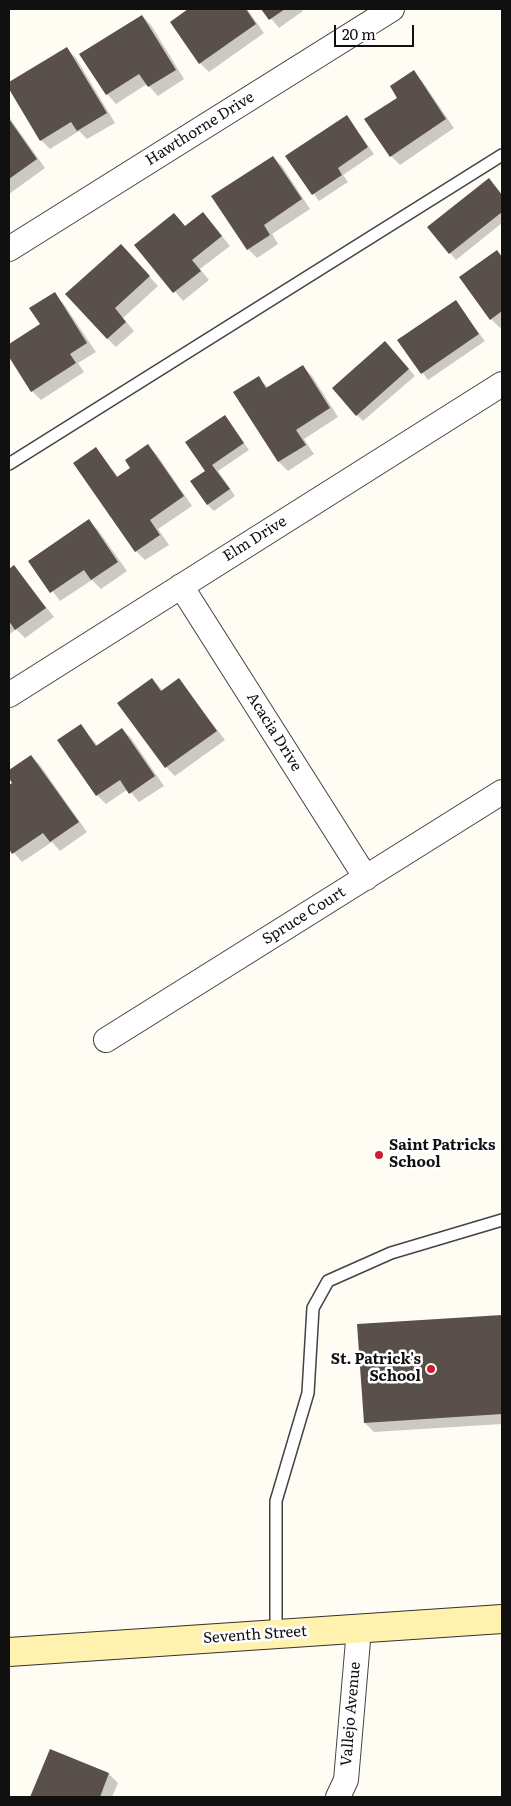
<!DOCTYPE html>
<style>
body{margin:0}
#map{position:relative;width:511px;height:1806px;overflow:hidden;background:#fffcf3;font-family:Literata,serif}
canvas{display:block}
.frame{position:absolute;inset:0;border:10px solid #101010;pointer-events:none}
.scale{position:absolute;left:334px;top:25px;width:80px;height:22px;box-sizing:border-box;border:2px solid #101010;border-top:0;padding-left:6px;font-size:15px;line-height:18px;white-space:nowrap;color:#101010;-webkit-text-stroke:4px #fff;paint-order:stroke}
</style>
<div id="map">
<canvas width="511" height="1806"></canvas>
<div class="frame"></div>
<div class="scale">20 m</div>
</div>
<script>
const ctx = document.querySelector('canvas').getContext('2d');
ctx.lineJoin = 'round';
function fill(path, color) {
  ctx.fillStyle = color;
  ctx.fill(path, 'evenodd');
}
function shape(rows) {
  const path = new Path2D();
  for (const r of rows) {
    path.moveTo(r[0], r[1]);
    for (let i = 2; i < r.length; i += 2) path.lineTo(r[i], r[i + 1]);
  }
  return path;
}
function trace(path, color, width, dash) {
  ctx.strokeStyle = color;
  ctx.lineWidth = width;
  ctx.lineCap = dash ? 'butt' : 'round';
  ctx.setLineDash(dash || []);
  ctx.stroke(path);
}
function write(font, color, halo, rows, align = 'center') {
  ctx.font = font + ' Literata,serif';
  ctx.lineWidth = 5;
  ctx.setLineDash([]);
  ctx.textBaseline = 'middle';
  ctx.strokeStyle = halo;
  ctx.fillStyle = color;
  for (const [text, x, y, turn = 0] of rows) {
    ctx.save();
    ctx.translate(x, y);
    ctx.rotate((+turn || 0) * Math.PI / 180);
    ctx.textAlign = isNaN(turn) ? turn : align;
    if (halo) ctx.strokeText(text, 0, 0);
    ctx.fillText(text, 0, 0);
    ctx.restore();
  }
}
fill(shape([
 [191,9,247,9,264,33,209,72,200,63,171,22],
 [263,9,301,9,303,11,279,28],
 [142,16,151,25,184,79,158,96,147,84,116,104,107,94],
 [67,49,76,58,115,123,87,139,79,131,50,149,41,140,9,83],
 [413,72,422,81,454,128,400,165,391,156,399,98],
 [9,117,45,168,9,194],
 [347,117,374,154,343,175,348,182,319,201,287,157],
 [273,157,282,166,310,209,272,234,278,244,257,258,248,249],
 [495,186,502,195,502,223,456,260,450,253],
 [174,214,186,227,211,223,230,246,200,269,209,280,183,301,136,245],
 [121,246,158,286,123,318,134,331,116,347,107,338],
 [497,251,502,257,502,326,500,328,491,319],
 [54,294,63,303,96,352,78,363,84,372,41,400,32,391,9,354,9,346,41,325],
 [455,302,485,341,428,380,399,341],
 [391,349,415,376,363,421,357,415],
 [303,367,312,376,338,417,304,439,314,454,288,471,279,462,235,393,258,378,269,388],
 [225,417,249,450,218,471,235,496,214,511,207,504,207,471],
 [148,446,157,455,192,506,158,529,169,545,145,560,136,551,75,463,96,449,119,478,132,468],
 [89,521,98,530,127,571,101,589,92,580,60,601,30,561],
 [14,566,54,617,25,638,16,629,9,635,9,570],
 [152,679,163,691,179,680,225,740,175,776,166,767],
 [81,726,98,746,122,729,131,738,164,786,139,802,128,789,106,804,97,795,59,741],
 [31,756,40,765,87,832,60,851,52,842,22,862,9,847,9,786,13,783,9,772],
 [502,1316,502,1424,374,1432,365,1423,358,1325],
 [50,1750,109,1774,118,1783,112,1797,32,1797]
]), '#0003');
fill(shape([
 [188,9,246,9,256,24,199,64,170,22],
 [261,9,285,9,269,20],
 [142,15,176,70,148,87,139,74,106,95,79,54],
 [67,47,107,113,77,131,71,122,40,141,9,89,9,82],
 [414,70,446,119,390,157,364,119,397,98,390,86],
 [347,115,368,147,338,168,342,175,312,195,285,156],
 [9,119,37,159,9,179],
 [273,156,302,199,264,225,270,235,247,250,211,196],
 [489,178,502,195,502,212,449,254,427,227],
 [203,212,222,236,192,260,201,271,173,293,134,245,174,213,185,226],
 [121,244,150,276,115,308,126,322,107,339,65,294],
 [497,250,502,257,502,311,490,320,459,277],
 [55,292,87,343,70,354,76,363,31,392,9,357,9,344,40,324,29,308],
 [456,300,479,334,421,374,397,340],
 [385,341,409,369,356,416,332,388],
 [303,365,330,408,296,430,306,445,278,462,233,392,259,376,266,388],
 [225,415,244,443,212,465,230,489,207,505,190,481,205,471,185,442],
 [148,444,184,496,150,520,160,535,135,552,73,463,96,447,117,477,130,468,125,460],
 [89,519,118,562,91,580,84,570,50,593,28,561],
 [14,565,46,608,15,630,9,621,9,569],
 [152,678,161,691,179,678,217,731,165,768,117,703],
 [81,724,96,746,122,728,155,776,129,794,120,780,96,796,57,740],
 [31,755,79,822,50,842,43,833,12,854,9,849,9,785,12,783,9,778,9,770],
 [502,1315,502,1414,364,1423,357,1324],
 [50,1749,109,1773,100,1797,30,1797]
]), '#59504b');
const lane = shape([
 [9,464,502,155],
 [276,1634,276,1501,308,1393,313,1308,328,1281,391,1253,502,1220]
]);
const street = shape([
 [9,249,392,9],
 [181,586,366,878],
 [9,695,502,384],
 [106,1040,502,792],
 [338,1797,346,1780,359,1629]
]);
const secondary = shape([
 [9,1652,502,1619]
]);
trace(lane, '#434343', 14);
trace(street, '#434343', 26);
trace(secondary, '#323232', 30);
trace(lane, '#fff', 11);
trace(street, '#fff', 24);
trace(secondary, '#fff1ae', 28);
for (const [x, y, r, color] of [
 [379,1155,5,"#ca1e30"],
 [431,1369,5,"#ca1e30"]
]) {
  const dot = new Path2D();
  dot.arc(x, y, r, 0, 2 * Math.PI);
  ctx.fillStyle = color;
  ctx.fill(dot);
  trace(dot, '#fff', 2);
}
write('15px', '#101010', '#fff', [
 ["Hawthorne Drive",200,129,-32],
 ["Elm Drive",255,539,-32],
 ["Acacia Drive",274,732,58],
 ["Spruce Court",304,916,-32],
 ["Seventh Street",255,1635,-4],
 ["Vallejo Avenue",351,1714,-85]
]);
write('bold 15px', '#101010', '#fff', [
 ["Saint Patricks",389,1146],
 ["School",389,1163],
 ["St. Patrick's",421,1360,"right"],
 ["School",421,1377,"right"]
], 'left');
</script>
